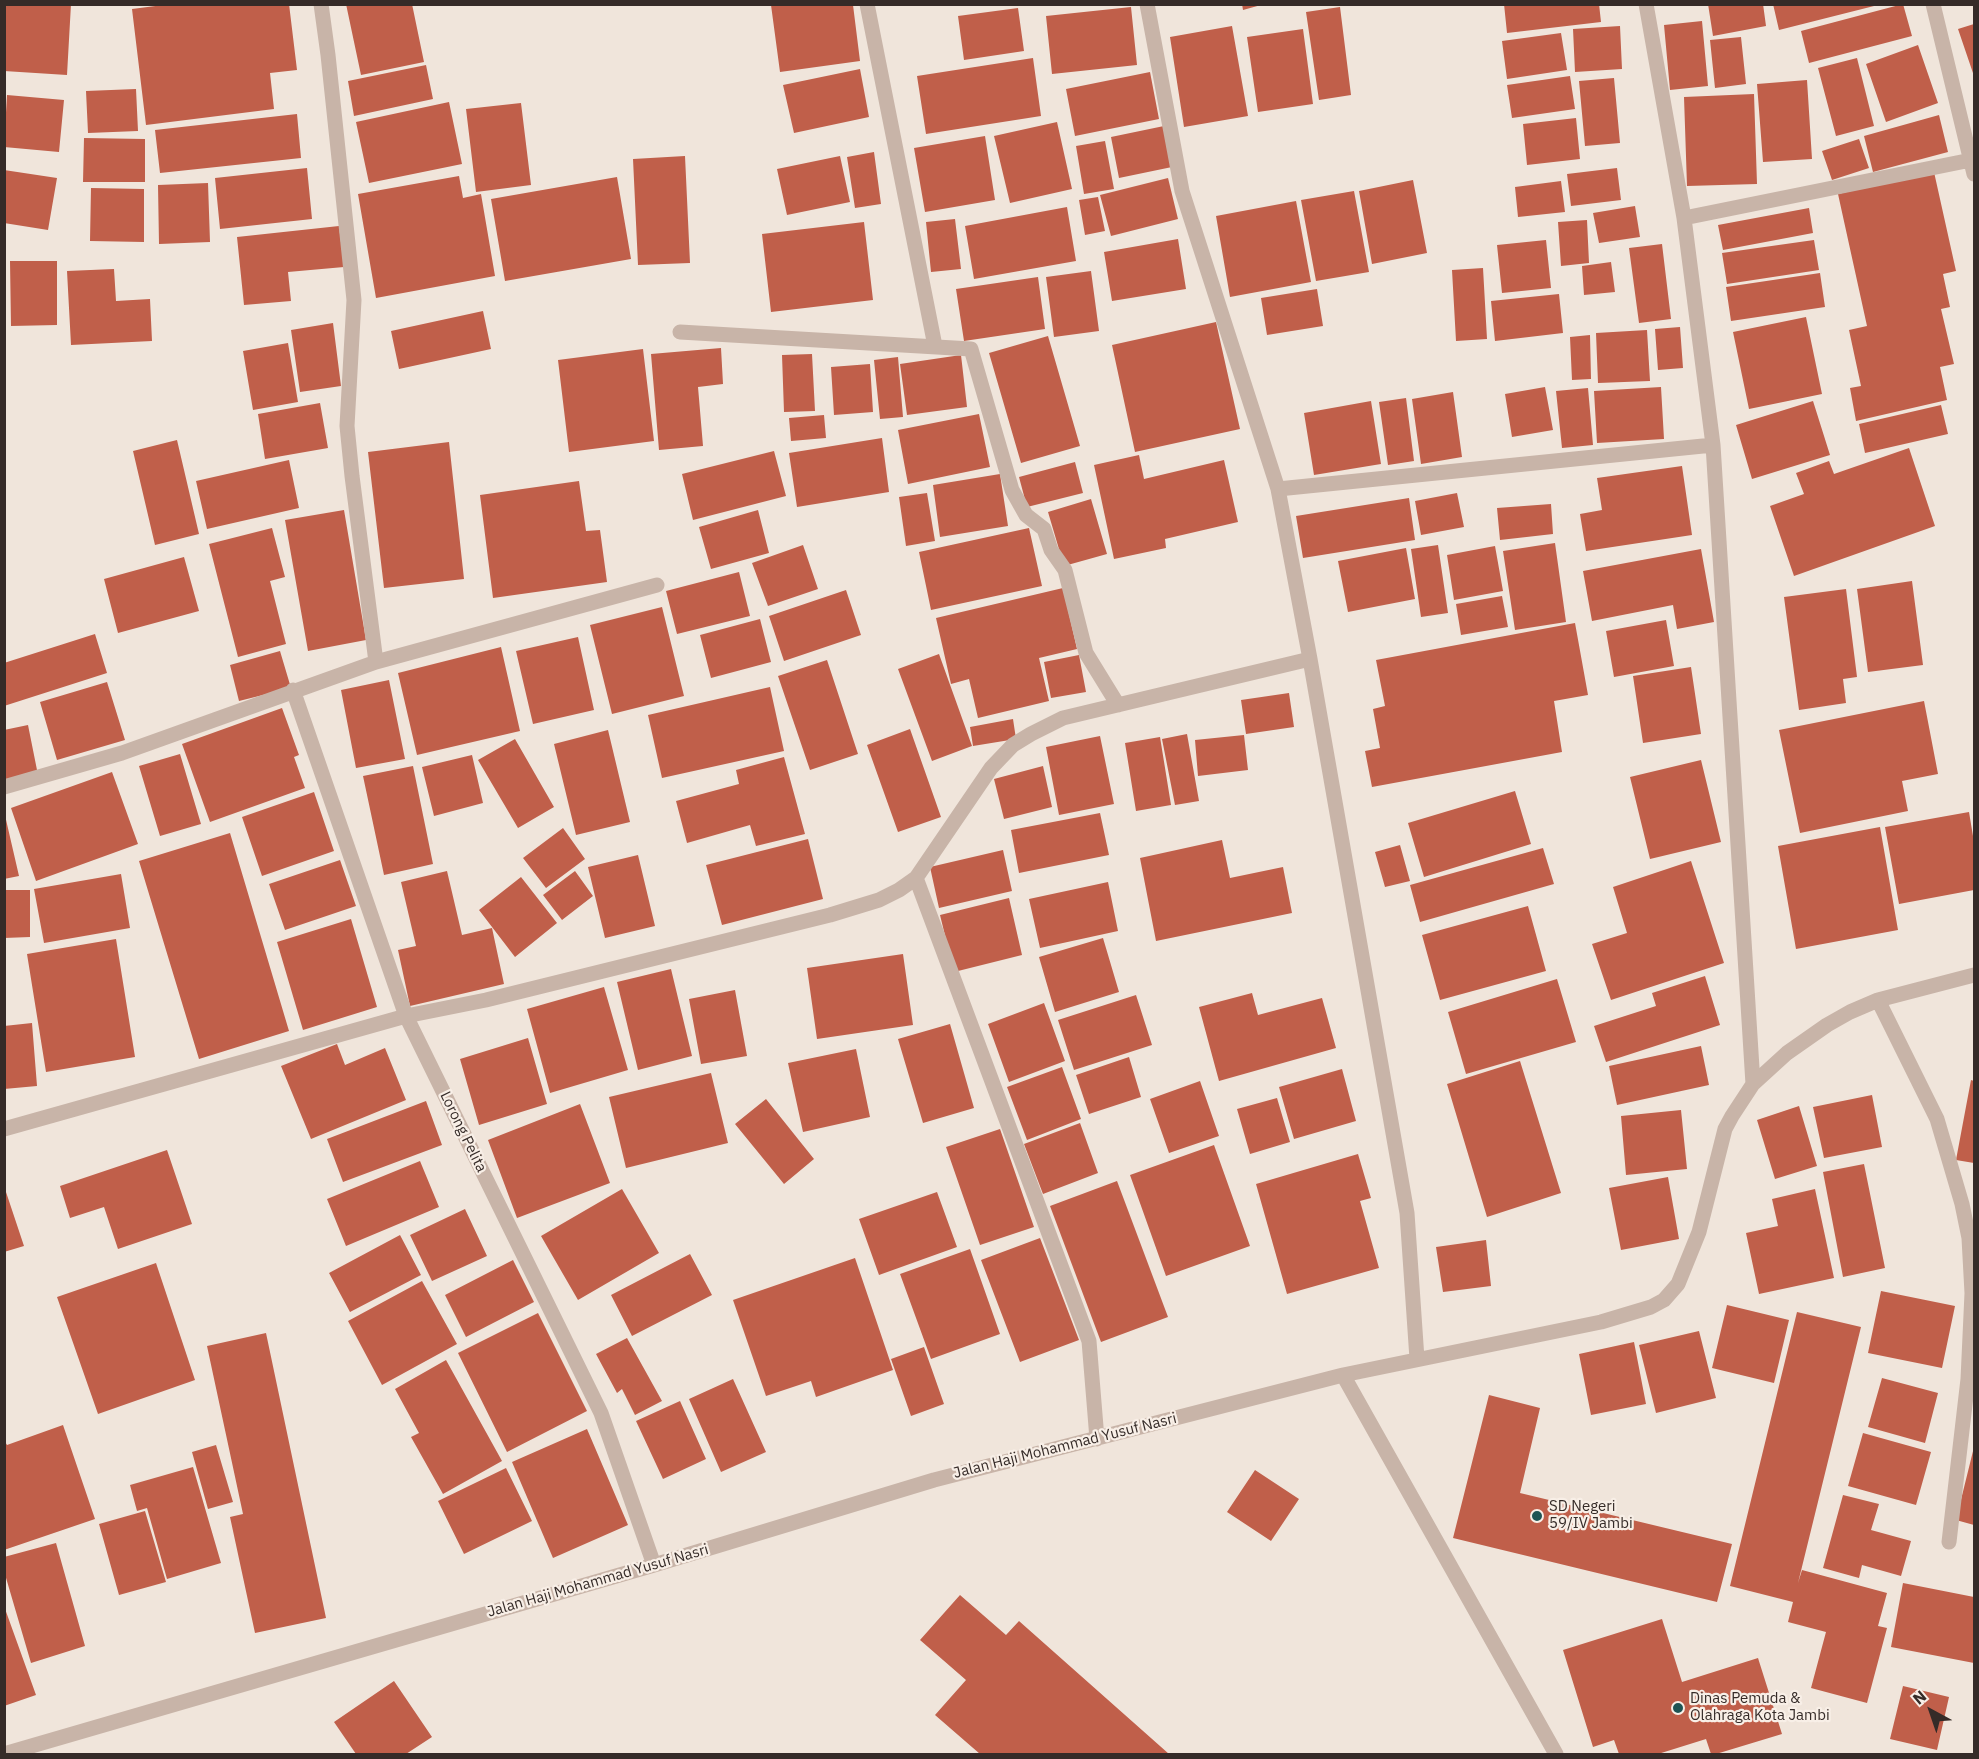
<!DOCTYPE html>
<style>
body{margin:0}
#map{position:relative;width:1979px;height:1759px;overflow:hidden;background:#f0e5db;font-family:"IBM Plex Sans",sans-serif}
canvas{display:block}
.frame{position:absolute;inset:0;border:6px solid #352b28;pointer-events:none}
.north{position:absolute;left:1901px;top:1681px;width:60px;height:60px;-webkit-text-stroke:4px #f8efe7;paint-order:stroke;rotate:320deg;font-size:16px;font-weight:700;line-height:24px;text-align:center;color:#352b28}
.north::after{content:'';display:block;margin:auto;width:21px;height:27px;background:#352b28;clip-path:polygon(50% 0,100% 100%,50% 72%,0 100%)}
</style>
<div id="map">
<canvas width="1979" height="1759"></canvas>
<div class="frame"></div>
<div class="north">N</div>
</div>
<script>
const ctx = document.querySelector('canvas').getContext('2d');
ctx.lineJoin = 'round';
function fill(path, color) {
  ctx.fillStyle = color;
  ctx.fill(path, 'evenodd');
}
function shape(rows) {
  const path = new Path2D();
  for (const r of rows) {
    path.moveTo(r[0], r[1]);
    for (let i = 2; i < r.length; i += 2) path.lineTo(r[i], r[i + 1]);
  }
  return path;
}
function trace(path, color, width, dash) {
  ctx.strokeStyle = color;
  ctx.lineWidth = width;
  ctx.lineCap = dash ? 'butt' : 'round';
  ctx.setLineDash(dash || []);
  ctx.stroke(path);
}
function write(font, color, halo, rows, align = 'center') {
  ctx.font = font + ' "IBM Plex Sans",sans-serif';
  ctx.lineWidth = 4.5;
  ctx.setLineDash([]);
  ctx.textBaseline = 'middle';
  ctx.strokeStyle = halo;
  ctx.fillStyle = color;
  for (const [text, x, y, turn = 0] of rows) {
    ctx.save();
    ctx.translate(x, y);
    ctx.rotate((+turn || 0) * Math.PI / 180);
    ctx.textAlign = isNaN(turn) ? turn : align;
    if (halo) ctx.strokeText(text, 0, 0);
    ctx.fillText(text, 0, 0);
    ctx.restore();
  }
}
fill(shape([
 [4,4,71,4,67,75,4,71],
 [171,4,289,4,297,70,270,73,274,109,146,125,132,9],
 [346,4,412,4,424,62,361,75],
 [1242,4,1261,4,1261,5,1243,10],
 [1504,4,1599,4,1601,22,1507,33],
 [1708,4,1763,4,1766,26,1713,36],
 [1773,4,1878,4,1878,5,1779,30],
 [1903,4,1912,36,1809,63,1801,31],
 [771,5,853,5,860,61,780,72],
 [1131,7,1137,65,1052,74,1046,16],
 [1340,7,1351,95,1319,100,1306,12],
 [1018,8,1024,51,964,60,958,16],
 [1702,21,1708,86,1670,90,1664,25],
 [1974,24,1974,76,1958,29],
 [1232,26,1248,116,1184,127,1170,37],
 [1620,26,1622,69,1575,72,1573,29],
 [1303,29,1313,104,1258,112,1247,37],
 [1561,33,1567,70,1507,79,1502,41],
 [1741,37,1746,84,1715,88,1710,40],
 [1918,45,1938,103,1886,122,1866,64],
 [1033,58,1041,116,926,134,917,76],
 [1857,58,1874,126,1836,136,1818,68],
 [426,65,433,99,354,116,348,81],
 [860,69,869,117,794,133,783,85],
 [1150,72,1159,119,1075,136,1066,89],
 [1570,76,1575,109,1512,118,1507,85],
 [1614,78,1620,143,1585,146,1579,81],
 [1807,80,1812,159,1763,162,1757,84],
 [136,89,138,131,88,133,86,91],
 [1754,94,1757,184,1687,186,1684,97],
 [7,95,64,100,59,152,4,147],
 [449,102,462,164,369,183,356,122],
 [521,103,531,185,476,192,466,109],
 [297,114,301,158,160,173,155,130],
 [1939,115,1948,152,1873,172,1864,136],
 [1576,118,1580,159,1527,165,1523,124],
 [1057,122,1072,189,1010,203,994,136],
 [1164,126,1172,167,1119,178,1111,137],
 [985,136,995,200,925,212,914,148],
 [84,138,145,139,145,182,83,182],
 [1859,139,1869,168,1832,180,1822,151],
 [1105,141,1114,189,1084,194,1076,146],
 [874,152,881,204,855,208,847,157],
 [685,156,690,263,638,265,633,159],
 [840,156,850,202,787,215,777,169],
 [307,168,312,219,220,229,215,178],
 [1617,168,1621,200,1571,206,1567,174],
 [4,170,57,178,48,230,4,223],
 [1934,172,1956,271,1943,274,1950,307,1941,309,1954,364,1940,367,1947,400,1856,421,1850,388,1861,386,1849,330,1867,326,1838,194],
 [459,176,463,198,481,194,495,276,376,298,358,194],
 [617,177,631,259,505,281,491,199],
 [1168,178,1178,219,1111,236,1100,195],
 [1413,180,1427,253,1372,264,1359,191],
 [1561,181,1565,212,1518,217,1515,187],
 [208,183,210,242,159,244,158,185],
 [91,188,144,189,144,242,90,241],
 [1354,191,1369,272,1316,281,1301,200],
 [1098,197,1105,231,1085,235,1079,200],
 [1296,201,1311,282,1230,297,1216,216],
 [1635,206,1640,237,1599,243,1593,213],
 [1067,207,1076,261,974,279,965,226],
 [1809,208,1813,233,1723,250,1718,225],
 [955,219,961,269,931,272,926,222],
 [1587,220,1589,263,1561,266,1558,222],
 [864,222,873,300,771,312,762,234],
 [339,226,344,267,288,272,291,301,244,305,237,237],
 [1178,239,1186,289,1112,301,1104,252],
 [1546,240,1551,288,1502,293,1497,245],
 [1814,240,1819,270,1727,284,1722,253],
 [1662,244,1671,319,1639,323,1629,248],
 [10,261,57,261,57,325,11,326],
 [1611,262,1615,292,1584,295,1582,266],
 [1483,268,1487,339,1456,341,1452,270],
 [114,269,116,301,150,299,152,341,71,345,67,271],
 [1091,271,1099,331,1054,337,1046,277],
 [1820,273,1825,307,1731,321,1726,287],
 [1038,277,1045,329,964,341,956,289],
 [1317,289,1323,326,1267,335,1261,298],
 [1559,294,1563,333,1495,341,1491,301],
 [483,311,491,349,399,369,391,331],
 [1806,317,1822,394,1749,409,1733,332],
 [1216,322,1240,429,1135,452,1112,345],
 [333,323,341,386,300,392,291,330],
 [1680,327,1683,368,1658,370,1655,329],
 [1647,330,1650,381,1598,383,1596,333],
 [1590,335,1591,379,1572,380,1570,337],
 [1048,336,1080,446,1021,463,989,353],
 [288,343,298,402,253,410,243,351],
 [721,348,723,384,698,387,703,446,659,450,651,354],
 [643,349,654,441,569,452,558,360],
 [812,354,815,411,784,412,782,355],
 [961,355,967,407,907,415,900,364],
 [898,357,903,417,880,419,874,360],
 [870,364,873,412,834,415,831,367],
 [1545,387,1553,430,1512,437,1505,394],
 [1661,387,1664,439,1597,443,1594,391],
 [1588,388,1593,445,1562,448,1556,391],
 [1453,392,1462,457,1421,464,1412,399],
 [1406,398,1414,461,1388,465,1379,402],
 [1371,401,1381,464,1314,475,1304,413],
 [1813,401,1830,455,1752,479,1736,425],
 [320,403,328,448,265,459,258,414],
 [1941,405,1948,434,1865,453,1859,424],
 [979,414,990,467,908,484,898,430],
 [824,415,826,438,791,441,789,418],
 [882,438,889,492,797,507,789,453],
 [177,440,199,534,155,545,133,451],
 [449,442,464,579,384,588,368,452],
 [1909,448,1935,526,1794,576,1770,506,1804,494,1796,473,1829,461,1834,474],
 [774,451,786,496,693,520,682,474],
 [1139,455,1144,479,1224,460,1238,522,1165,539,1166,548,1114,559,1094,465],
 [289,460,299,508,207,529,196,481],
 [1075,462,1083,493,1027,507,1019,477],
 [1682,466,1692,535,1586,551,1580,514,1602,510,1597,478],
 [1000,474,1008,526,940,537,933,485],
 [579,481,586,531,600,530,607,582,493,598,480,495],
 [927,493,935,541,906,546,899,497],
 [1457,493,1464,527,1421,535,1415,501],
 [1409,498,1415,540,1303,558,1296,516],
 [1091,499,1107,554,1064,566,1048,512],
 [1551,504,1553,534,1500,540,1497,508],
 [344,510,366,640,308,651,285,520],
 [758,510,769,553,711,569,699,527],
 [272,528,285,577,270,581,286,644,238,657,209,544],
 [1029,528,1042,586,931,610,919,552],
 [1555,543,1566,622,1515,630,1503,551],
 [803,545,818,589,768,606,752,563],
 [1438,545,1448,613,1421,617,1411,549],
 [1495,546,1503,591,1454,600,1447,555],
 [1406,548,1415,599,1348,612,1338,561],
 [1701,549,1714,622,1677,629,1673,605,1592,621,1583,571],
 [184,557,199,611,118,633,104,579],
 [739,572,750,616,677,634,666,591],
 [1912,581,1923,665,1868,672,1857,589],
 [1063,588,1077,649,1039,658,1049,701,978,718,969,679,951,684,936,618],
 [1846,589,1857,677,1843,679,1846,703,1799,710,1784,597],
 [846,590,861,635,784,661,769,616],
 [1502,596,1508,627,1461,635,1456,604],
 [662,607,684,696,612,714,590,625],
 [760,619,771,662,711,678,700,635],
 [1666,620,1674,666,1614,677,1606,631],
 [1575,623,1588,695,1554,701,1562,752,1372,787,1365,751,1380,748,1373,709,1385,706,1376,660],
 [95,634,107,673,4,706,4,663],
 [578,637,594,710,533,724,516,651],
 [501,647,520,731,417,755,398,673],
 [280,651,291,688,239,701,230,665],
 [939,654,972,746,932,761,898,669],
 [1079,655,1086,692,1051,698,1044,662],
 [827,660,858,754,810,770,778,676],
 [1691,667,1701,734,1643,743,1633,676],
 [389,680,405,759,356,768,341,690],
 [107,682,125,740,57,760,40,702],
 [770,687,784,751,662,778,648,715],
 [1289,693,1294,727,1246,734,1241,700],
 [1924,701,1938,774,1902,781,1908,811,1800,833,1779,730],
 [282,708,299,755,294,757,305,788,210,822,182,744],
 [1013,719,1016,739,973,746,970,727],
 [28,725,38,775,4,782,4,730],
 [910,729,941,817,898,832,867,745],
 [608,730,630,822,576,835,554,744],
 [1187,734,1199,801,1175,805,1162,739],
 [1244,735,1248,770,1198,776,1195,740],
 [1100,736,1114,804,1059,815,1046,747],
 [1160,737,1171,805,1136,811,1125,743],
 [515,739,554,807,518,828,478,760],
 [180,754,201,824,160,836,139,766],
 [472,755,483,803,434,816,422,767],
 [784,757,805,834,756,846,750,825,687,843,676,801,739,784,736,770],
 [1701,760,1721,842,1650,859,1630,777],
 [413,766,433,864,384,875,363,776],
 [1043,766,1052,807,1004,819,994,779],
 [112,772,138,844,36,881,11,808],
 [1515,791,1531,844,1424,877,1408,823],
 [314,792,334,851,262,876,242,817],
 [4,811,19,876,4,879],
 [1969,812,1974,842,1974,890,1899,904,1885,827],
 [1100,813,1109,855,1019,873,1011,830],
 [1880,827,1898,930,1796,949,1778,846],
 [563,828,585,859,546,888,523,858],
 [230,833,289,1031,199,1059,139,861],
 [808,839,823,899,722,925,706,865],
 [1222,840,1230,878,1283,867,1292,913,1156,941,1140,858],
 [1400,845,1410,881,1385,887,1375,852],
 [1543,848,1554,884,1420,922,1410,885],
 [1003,850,1012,891,939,908,930,867],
 [638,855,655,926,605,938,588,867],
 [340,860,356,906,285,930,269,884],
 [1691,861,1724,963,1611,1000,1592,944,1627,933,1613,887],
 [447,871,462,935,492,928,504,984,410,1006,398,950,416,946,401,882],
 [575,871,593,896,562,920,543,895],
 [121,874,130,928,44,943,34,889],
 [521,877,557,923,515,957,479,910],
 [1108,882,1118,931,1040,948,1029,899],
 [4,890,30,890,30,937,4,938],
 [1009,898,1022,955,954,972,940,915],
 [1528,906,1546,971,1440,1000,1422,935],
 [351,919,377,1007,303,1030,277,942],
 [1103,938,1119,992,1055,1012,1039,957],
 [116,939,135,1057,46,1072,27,954],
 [903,954,913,1025,817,1039,807,968],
 [671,969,692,1056,638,1070,617,982],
 [1705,976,1720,1025,1606,1062,1594,1026,1656,1006,1652,993],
 [1557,979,1576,1042,1466,1074,1448,1012],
 [604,987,628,1070,550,1093,527,1009],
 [735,990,747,1056,701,1064,689,999],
 [1252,993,1258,1015,1322,998,1336,1048,1219,1081,1199,1007],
 [1136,995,1152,1045,1074,1070,1058,1020],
 [1044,1003,1065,1061,1009,1082,988,1024],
 [32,1023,37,1086,4,1089,4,1026],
 [950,1024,974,1108,923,1123,898,1039],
 [528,1038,547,1104,479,1125,460,1059],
 [337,1044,345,1065,385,1048,406,1100,311,1139,281,1066],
 [1701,1046,1709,1085,1617,1105,1609,1066],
 [856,1049,870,1117,803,1132,788,1063],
 [1129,1057,1141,1097,1089,1114,1076,1075],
 [1520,1061,1561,1193,1487,1217,1447,1084],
 [1062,1067,1081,1119,1027,1140,1007,1087],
 [1342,1069,1356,1121,1294,1139,1279,1087],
 [711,1073,728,1143,626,1168,609,1097],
 [1971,1080,1974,1081,1974,1163,1956,1160],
 [1200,1081,1219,1136,1169,1153,1150,1099],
 [1872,1095,1882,1147,1824,1158,1813,1107],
 [1277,1098,1290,1142,1250,1154,1237,1109],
 [766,1099,814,1159,784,1184,735,1124],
 [426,1101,442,1145,343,1182,327,1139],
 [580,1104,610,1183,517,1218,488,1140],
 [1799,1106,1817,1166,1775,1179,1757,1120],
 [1681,1110,1687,1169,1626,1175,1621,1116],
 [1080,1123,1098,1173,1043,1194,1024,1144],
 [1000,1129,1034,1227,980,1245,946,1147],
 [1214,1145,1250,1246,1166,1276,1130,1175],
 [167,1150,192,1224,118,1249,104,1207,70,1218,60,1186],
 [1358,1154,1371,1198,1360,1201,1379,1268,1287,1294,1256,1184],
 [420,1161,439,1207,346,1246,327,1199],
 [1864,1164,1885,1268,1843,1277,1823,1172],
 [1668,1177,1679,1239,1621,1250,1609,1188],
 [1117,1181,1168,1317,1101,1342,1050,1206],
 [4,1186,24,1246,4,1252],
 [622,1189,659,1253,578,1300,541,1236],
 [1815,1189,1834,1278,1759,1294,1746,1233,1778,1226,1772,1199],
 [937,1192,957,1247,879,1275,859,1219],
 [465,1209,487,1256,432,1281,410,1235],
 [400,1235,421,1275,350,1312,329,1273],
 [1040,1238,1079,1340,1020,1362,981,1260],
 [1486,1240,1491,1286,1443,1292,1436,1247],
 [970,1249,1000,1334,931,1359,900,1274],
 [690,1254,712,1295,632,1336,611,1295],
 [855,1258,893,1370,816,1397,811,1381,766,1396,733,1300],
 [513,1260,534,1302,466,1337,445,1295],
 [156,1263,195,1380,98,1414,57,1297],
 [422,1281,457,1344,382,1385,348,1321],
 [1881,1291,1955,1306,1942,1368,1868,1353],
 [1727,1305,1789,1320,1774,1383,1712,1368],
 [1797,1312,1861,1327,1798,1583,1802,1570,1887,1593,1878,1626,1887,1628,1867,1703,1811,1688,1826,1632,1788,1622,1793,1602,1730,1586],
 [538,1313,587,1411,507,1452,458,1353],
 [1699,1331,1716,1398,1656,1413,1639,1345],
 [266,1333,326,1618,255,1633,230,1517,243,1514,207,1346],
 [627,1338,662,1401,635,1415,622,1389,617,1393,596,1354],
 [1634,1342,1646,1404,1591,1415,1579,1354],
 [924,1347,944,1404,911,1416,891,1359],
 [446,1360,502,1461,443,1494,411,1437,419,1433,395,1389],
 [1882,1378,1938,1393,1925,1443,1868,1427],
 [733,1379,766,1452,721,1472,689,1399],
 [1489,1395,1540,1408,1520,1493,1732,1544,1717,1602,1453,1538],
 [680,1401,706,1459,663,1479,636,1421],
 [63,1425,95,1519,4,1550,4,1440,7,1445],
 [587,1429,628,1525,553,1558,512,1462],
 [1863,1433,1931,1452,1916,1505,1848,1486],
 [216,1445,233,1502,208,1509,192,1452],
 [1974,1447,1974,1525,1956,1520],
 [193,1467,221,1563,167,1579,147,1508,137,1511,130,1485],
 [506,1468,532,1521,464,1554,438,1501],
 [1255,1470,1299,1499,1271,1541,1227,1512],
 [1843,1495,1879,1504,1871,1530,1911,1541,1901,1576,1862,1565,1859,1578,1823,1568],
 [145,1511,166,1582,119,1595,99,1524],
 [56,1543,85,1646,31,1663,4,1571,4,1557],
 [1903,1583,1974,1597,1974,1663,1891,1647],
 [960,1595,1006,1635,1019,1621,1169,1754,980,1754,935,1715,966,1680,920,1640],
 [4,1606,36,1695,4,1706],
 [1662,1619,1682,1682,1758,1658,1782,1734,1716,1754,1711,1754,1706,1739,1658,1754,1619,1754,1614,1740,1593,1747,1563,1650],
 [394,1681,432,1737,406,1754,356,1754,334,1722],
 [1903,1686,1949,1697,1937,1750,1890,1739]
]), '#c05f4a');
trace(shape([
 [321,4,328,55,354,300,347,426,352,476,376,662],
 [867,4,935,346],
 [1147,4,1182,191,1278,489,1310,659,1407,1213,1417,1359],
 [1646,4,1684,218,1713,445,1753,1084],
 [1933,4,1974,174],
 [1684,218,1971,160],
 [680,332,971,349,1012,490,1026,515,1044,529,1051,550,1065,570,1086,653,1118,705],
 [1278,489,1713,445],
 [293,690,406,1016,601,1413,654,1565],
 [4,787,122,753,376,662,657,585],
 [916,878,1089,1341,1097,1439],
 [1878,1000,1937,1119,1962,1204,1969,1238,1972,1293,1968,1379,1949,1542],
 [4,1129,406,1016,486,1000,830,915,879,900,899,890,916,878,991,768,1013,745,1031,734,1063,718,1310,659],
 [1343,1375,1556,1754],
 [4,1754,654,1565,934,1480,1343,1375,1601,1322,1651,1307,1664,1300,1678,1284,1699,1232,1725,1129,1732,1116,1753,1084,1787,1053,1827,1025,1850,1012,1878,1000,1974,975]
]), '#c8b4a8', 15);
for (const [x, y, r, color] of [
 [1537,1516,6,"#1f5454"],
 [1678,1708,6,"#1f5454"]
]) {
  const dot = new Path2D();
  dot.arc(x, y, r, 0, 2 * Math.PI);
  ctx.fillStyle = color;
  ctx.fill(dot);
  trace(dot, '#f8efe7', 2);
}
write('15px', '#352b28', '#f8efe7', [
 ["Lorong Pelita",463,1132,64],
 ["Jalan Haji Mohammad Yusuf Nasri",1065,1446,-14],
 ["Jalan Haji Mohammad Yusuf Nasri",598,1581,-16]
]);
write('15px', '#352b28', '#f8efe7', [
 ["SD Negeri",1549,1507],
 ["59/IV Jambi",1549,1524],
 ["Dinas Pemuda &",1690,1699],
 ["Olahraga Kota Jambi",1690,1716]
], 'left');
</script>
